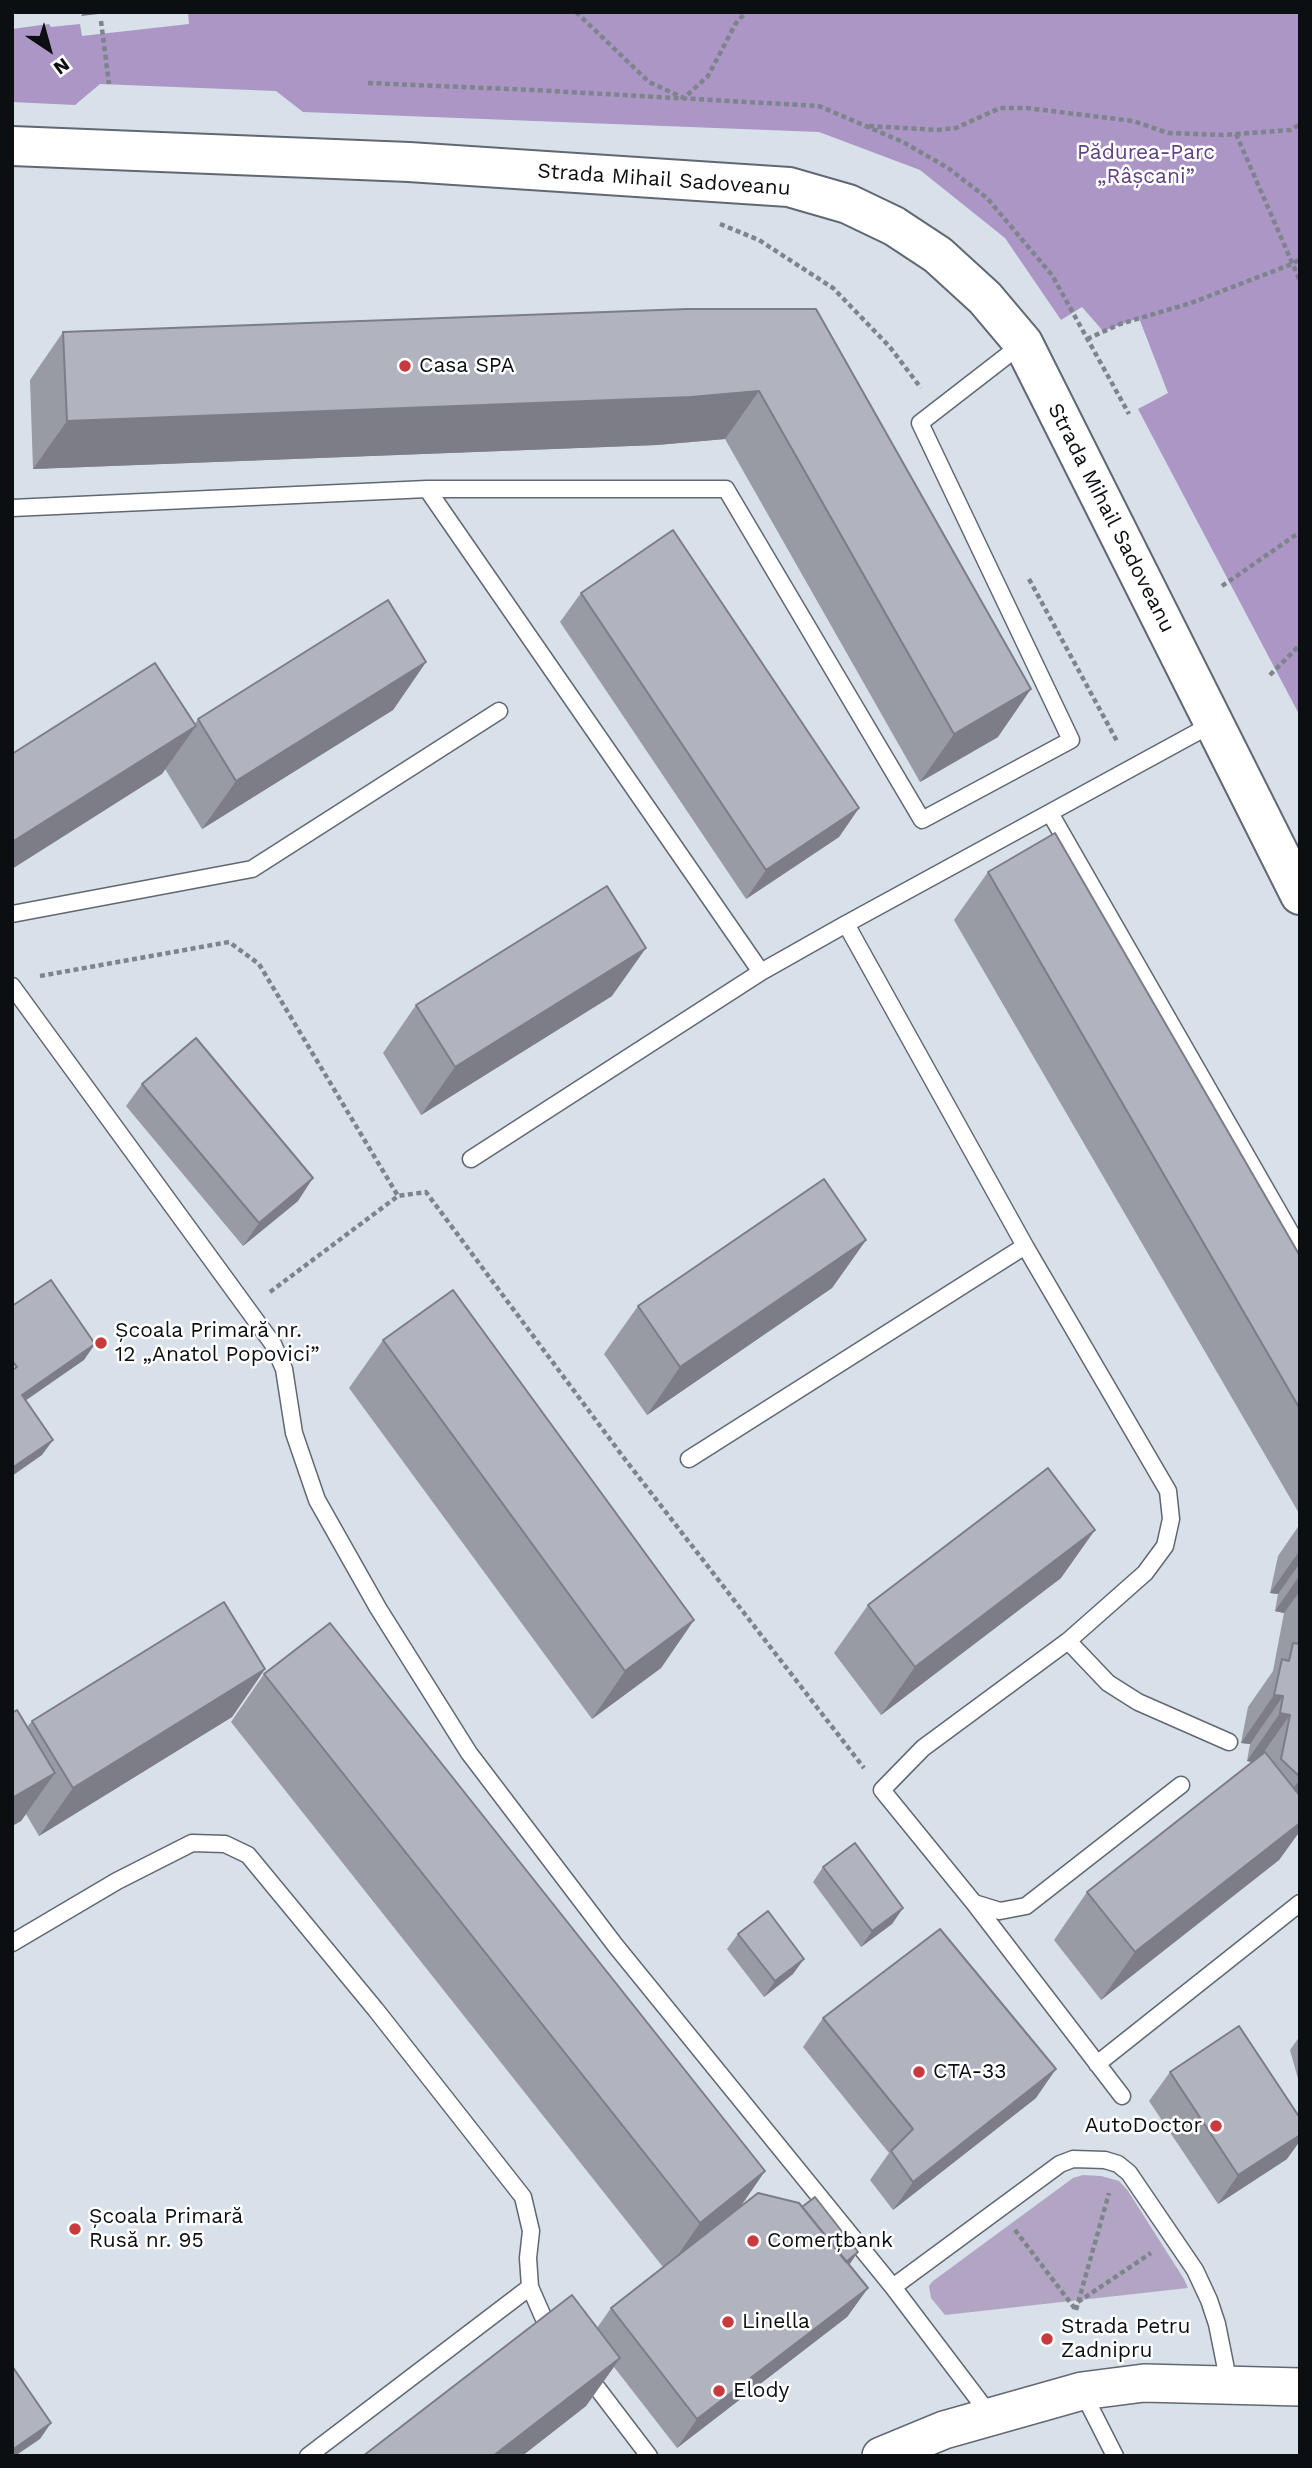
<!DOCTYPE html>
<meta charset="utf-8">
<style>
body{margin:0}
#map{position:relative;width:1312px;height:2468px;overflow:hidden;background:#d8e0ea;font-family:"Work Sans",sans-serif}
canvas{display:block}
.frame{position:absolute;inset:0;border:14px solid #0c0f12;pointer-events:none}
.north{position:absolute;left:14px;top:14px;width:70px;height:70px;-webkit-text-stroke:5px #fff;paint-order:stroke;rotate:144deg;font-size:19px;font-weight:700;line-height:28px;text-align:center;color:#0c0f12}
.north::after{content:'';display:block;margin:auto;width:24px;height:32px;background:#0c0f12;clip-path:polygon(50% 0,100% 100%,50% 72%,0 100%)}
</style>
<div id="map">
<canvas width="1312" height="2468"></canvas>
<div class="frame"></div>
<div class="north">N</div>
</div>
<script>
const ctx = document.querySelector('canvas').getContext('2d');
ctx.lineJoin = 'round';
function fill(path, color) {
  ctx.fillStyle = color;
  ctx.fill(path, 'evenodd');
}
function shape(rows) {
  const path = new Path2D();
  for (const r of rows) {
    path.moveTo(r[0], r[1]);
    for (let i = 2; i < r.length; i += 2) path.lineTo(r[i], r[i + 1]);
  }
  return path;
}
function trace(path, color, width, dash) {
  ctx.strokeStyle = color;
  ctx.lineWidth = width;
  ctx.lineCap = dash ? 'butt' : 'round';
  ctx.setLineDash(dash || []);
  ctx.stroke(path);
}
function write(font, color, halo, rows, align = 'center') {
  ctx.font = font + ' "Work Sans",sans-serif';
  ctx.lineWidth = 5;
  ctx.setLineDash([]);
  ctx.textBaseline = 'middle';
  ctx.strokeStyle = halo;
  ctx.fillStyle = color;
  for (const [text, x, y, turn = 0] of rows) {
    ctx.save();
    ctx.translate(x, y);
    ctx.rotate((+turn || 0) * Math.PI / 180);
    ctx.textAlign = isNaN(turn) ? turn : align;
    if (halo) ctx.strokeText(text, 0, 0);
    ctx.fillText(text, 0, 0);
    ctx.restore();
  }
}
fill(shape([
 [1083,2175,1101,2176,1119,2181,1128,2191,1184,2279,1188,2288,945,2315,931,2298,929,2286,933,2281,1073,2178]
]), '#b2a5c3');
fill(shape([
 [188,12,1300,12,1300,716,1138,409,1168,393,1139,318,1103,331,1082,307,1061,320,1005,238,920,170,819,132,303,112,276,91,100,84,75,105,12,102,12,29,49,24,51,27,80,24,82,36,189,24]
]), '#ab96c6');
const service = shape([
 [427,489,761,972],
 [12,508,427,489,726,489,922,820,1071,740,920,423,1022,344],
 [1050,813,1300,1249],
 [12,914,252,869,499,711],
 [12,986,273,1344,284,1369,294,1433,317,1500,378,1608,469,1753,615,1945,893,2287,990,2415],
 [471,1159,761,972,846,924],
 [1025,1246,1168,1491,1171,1519,1165,1546,1145,1573,1068,1641,923,1748,882,1790,974,1903,1000,1911,1026,1906,1181,1785],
 [689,1459,1025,1246,846,924,1214,723],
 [1068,1641,1108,1683,1138,1702,1229,1742],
 [974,1903,1122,2096],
 [12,1943,117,1881,192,1843,225,1844,248,1855,376,2010,523,2197,531,2231,528,2258,530,2287,544,2319,556,2335],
 [1097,2064,1300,1903],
 [893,2287,1060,2164,1073,2159,1105,2160,1118,2164,1129,2173,1195,2270,1209,2300,1217,2324,1229,2384],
 [585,2372,649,2456],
 [1082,2391,1115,2456],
 [308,2456,530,2287]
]);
const tertiary = shape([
 [881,2456,944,2430,1082,2391,1144,2383,1300,2387]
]);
const secondary = shape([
 [12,146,409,162,789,187,848,204,894,226,938,255,985,298,1023,343,1300,895]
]);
trace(service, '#616871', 19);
trace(tertiary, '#616871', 40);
trace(secondary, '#616871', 42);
trace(shape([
 [576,12,649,82,684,98,708,76,736,23,746,12],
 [101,21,109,84],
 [368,83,533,90,819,106,903,142,948,168,987,198,1052,275,1129,414],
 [869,126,937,130,956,128,1000,108,1027,108,1133,121,1168,133,1223,135,1291,130,1300,124],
 [1236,134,1300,281],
 [720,224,759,240,833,288,889,346,921,388],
 [1087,339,1120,324,1191,303,1292,264,1300,259],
 [1029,579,1118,743],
 [1222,586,1300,532],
 [1270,675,1300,645],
 [40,976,229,942,259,964,398,1196],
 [270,1292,398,1196,426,1192,624,1458,864,1768],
 [1015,2230,1076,2310],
 [1078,2302,1151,2253],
 [1076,2310,1109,2193]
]), '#7e848b', 4.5, [5, 3.5]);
trace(service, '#fff', 16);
trace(tertiary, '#fff', 37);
trace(secondary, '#fff', 38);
fill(shape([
 [816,309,998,737,920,782,725,439,657,445,33,469,30,380,63,332],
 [581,593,859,808,839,837,746,899,560,622],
 [426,662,393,710,202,829,165,769,162,774,198,719],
 [988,872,1300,1256,1300,1515,954,920],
 [612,996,421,1115,383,1053,416,1005],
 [142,1084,298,1201,243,1246,126,1106],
 [866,1240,832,1288,647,1415,604,1354,638,1306],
 [383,1340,694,1620,661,1668,592,1719,349,1388],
 [1300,1524,1300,1831,1279,1860,1101,2000,1054,1940,1087,1892,1252,1762,1247,1761,1250,1744,1241,1743,1248,1707,1273,1671,1284,1613,1275,1611,1278,1594,1270,1593,1278,1556],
 [1061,1578,881,1715,834,1653,868,1605],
 [265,1669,232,1717,39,1836,26,1814,21,1821,12,1826,12,1713,27,1727,32,1721],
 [264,1674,765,2171,740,2207,849,2265,868,2288,847,2317,677,2448,614,2367,586,2406,522,2456,363,2456,597,2328,611,2308,663,2267,231,1722],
 [823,1867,903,1908,892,1924,861,1947,813,1882],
 [738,1934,793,1974,764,1997,727,1949],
 [823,2018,1036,2098,893,2210,870,2180,889,2153,803,2047],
 [1300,2036,1300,2086,1290,2050],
 [1170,2072,1287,2159,1218,2204,1149,2101]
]), '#989aa4');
fill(shape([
 [84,12,116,12,81,16],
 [759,391,725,439,657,445,33,469,67,421],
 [426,662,393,710,202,829,236,781],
 [1031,689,998,737,920,782,954,734],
 [196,726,162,774,12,869,12,842],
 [859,808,839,837,746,899,766,870],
 [646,948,612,996,421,1115,455,1067],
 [313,1178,298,1201,243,1246,259,1223],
 [866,1240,832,1288,647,1415,680,1367],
 [95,1344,84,1360,12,1410,22,1395],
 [53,1440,42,1455,12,1476,12,1468],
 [1095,1530,1061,1578,881,1715,915,1667],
 [1300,1550,1300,1563,1278,1594,1270,1593],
 [1300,1575,1300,1591,1284,1613,1275,1611],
 [694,1620,661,1668,592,1719,625,1671],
 [265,1669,232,1717,39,1836,73,1788],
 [1274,1695,1283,1696,1250,1744,1241,1743],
 [1280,1713,1290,1715,1256,1763,1247,1761],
 [55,1773,21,1821,12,1826,12,1798],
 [1300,1779,1300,1831,1279,1860,1101,2000,1135,1952,1271,1820],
 [903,1908,892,1924,861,1947,872,1931],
 [804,1959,793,1974,764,1997,775,1981],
 [1056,2069,1036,2098,893,2210,913,2182],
 [1300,2135,1300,2141,1287,2159,1218,2204,1238,2175],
 [765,2171,732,2219,667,2271,700,2223],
 [858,2252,847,2268,833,2272],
 [868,2288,847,2317,677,2448,697,2419],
 [620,2358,586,2406,522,2456,493,2456],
 [51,2423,40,2439,15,2456,12,2456,12,2450]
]), '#7c7d86');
const building = shape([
 [687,309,816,309,1031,689,954,734,759,391,691,397,67,421,63,332,687,309],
 [673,530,859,808,766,870,581,593,673,530],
 [388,600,426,662,236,781,198,719,388,600],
 [155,663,196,726,12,842,12,754,155,663],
 [1055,833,1300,1256,1300,1409,988,872,1055,833],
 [607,886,646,948,455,1067,416,1005,607,886],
 [196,1038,313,1178,259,1223,142,1084,196,1038],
 [824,1179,866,1240,680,1367,638,1306,824,1179],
 [51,1280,95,1344,22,1395,53,1440,12,1468,12,1370,17,1367,12,1361,12,1306,51,1280],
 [453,1290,694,1620,625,1671,383,1340,453,1290],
 [1048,1468,1095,1530,915,1667,868,1605,1048,1468],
 [224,1602,265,1669,73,1788,32,1721,224,1602],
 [330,1623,765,2171,700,2223,264,1674,330,1623],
 [1293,1643,1300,1644,1300,1777,1281,1759,1290,1715,1280,1713,1283,1696,1274,1695,1282,1659,1289,1661,1293,1643],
 [17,1710,55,1773,12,1798,12,1713,17,1710],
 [1265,1752,1300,1796,1300,1823,1135,1952,1087,1892,1265,1752],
 [855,1843,903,1908,872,1931,823,1867,855,1843],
 [768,1911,804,1959,775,1981,738,1934,768,1911],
 [940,1929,1056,2069,913,2182,891,2151,913,2129,823,2018,940,1929],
 [1239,2026,1300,2118,1300,2135,1238,2175,1170,2072,1239,2026],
 [758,2193,799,2203,868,2288,697,2419,611,2308,758,2193],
 [815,2197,858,2252,846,2262,802,2207,815,2197],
 [572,2295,620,2358,493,2456,363,2456,572,2295],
 [12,2366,51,2423,12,2450,12,2366]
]);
fill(building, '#b1b3bf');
trace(building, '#7c7d86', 2);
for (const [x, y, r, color] of [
 [405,366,7,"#c93a3f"],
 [101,1343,7,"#c93a3f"],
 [919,2072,7,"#c93a3f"],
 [1216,2126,7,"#c93a3f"],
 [75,2229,7,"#c93a3f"],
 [753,2241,7,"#c93a3f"],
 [728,2322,7,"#c93a3f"],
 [1047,2339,7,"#c93a3f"],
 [719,2391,7,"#c93a3f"]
]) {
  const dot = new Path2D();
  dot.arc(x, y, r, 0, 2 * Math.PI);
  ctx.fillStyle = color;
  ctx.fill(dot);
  trace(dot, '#fff', 2.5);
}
write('21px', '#5f4280', '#fff', [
 ["Pădurea-Parc",1146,153],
 ["„Râșcani”",1146,177]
]);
write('21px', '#0c0f12', '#fff', [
 ["Strada Mihail Sadoveanu",664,180,4],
 ["Strada Mihail Sadoveanu",1111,518,63]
]);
write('21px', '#0c0f12', '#fff', [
 ["Casa SPA",419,366],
 ["Școala Primară nr.",115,1331],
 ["12 „Anatol Popovici”",115,1355],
 ["CTA-33",933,2072],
 ["AutoDoctor",1202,2126,"right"],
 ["Școala Primară",89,2217],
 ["Rusă nr. 95",89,2241],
 ["Comerțbank",767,2241],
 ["Linella",742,2322],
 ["Strada Petru",1061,2327],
 ["Zadnipru",1061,2351],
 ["Elody",733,2391]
], 'left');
</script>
